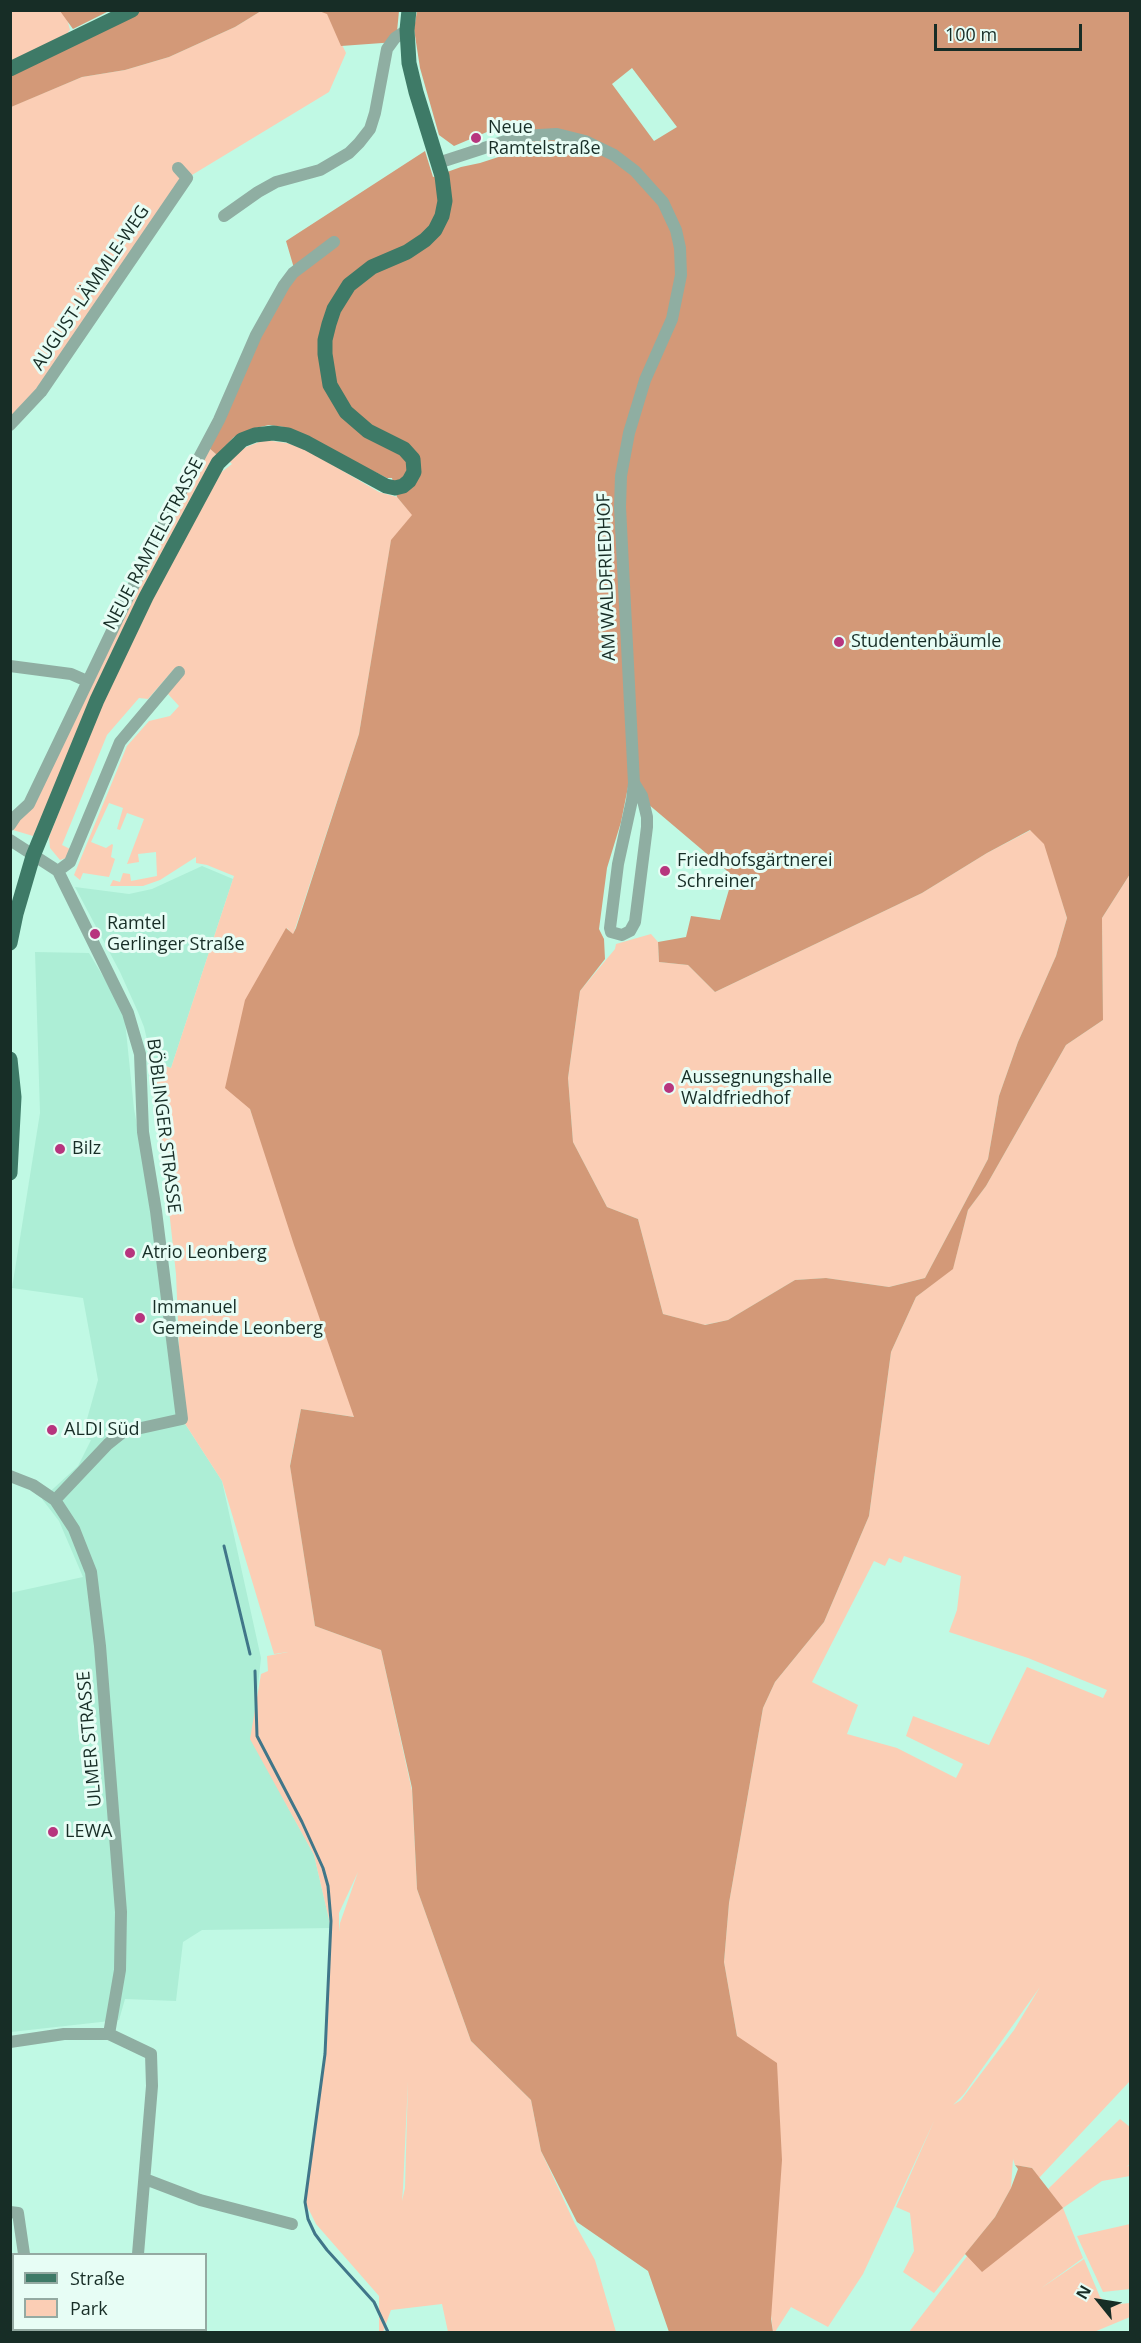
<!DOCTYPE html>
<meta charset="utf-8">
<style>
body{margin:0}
#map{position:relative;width:1141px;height:2343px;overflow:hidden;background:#c0f9e4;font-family:"Open Sans",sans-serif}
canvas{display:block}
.frame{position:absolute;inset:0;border:12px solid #172d26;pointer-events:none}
.legend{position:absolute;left:12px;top:2253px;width:195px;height:78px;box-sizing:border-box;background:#e7fdf5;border:2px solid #94aaa2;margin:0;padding:8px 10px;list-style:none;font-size:18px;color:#172d26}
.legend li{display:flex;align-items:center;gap:12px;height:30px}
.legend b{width:30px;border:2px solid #94aaa2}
.north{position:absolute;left:1069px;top:2271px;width:60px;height:60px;-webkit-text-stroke:4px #e7fdf5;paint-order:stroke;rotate:300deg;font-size:16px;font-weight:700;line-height:24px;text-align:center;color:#172d26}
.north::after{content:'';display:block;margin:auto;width:21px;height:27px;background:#172d26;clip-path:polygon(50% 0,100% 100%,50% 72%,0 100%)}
.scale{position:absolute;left:934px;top:24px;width:148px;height:27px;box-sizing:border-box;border:3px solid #172d26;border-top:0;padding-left:8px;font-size:18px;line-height:21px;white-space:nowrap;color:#172d26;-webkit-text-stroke:4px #e7fdf5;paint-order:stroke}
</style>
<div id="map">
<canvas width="1141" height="2343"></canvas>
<div class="frame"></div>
<ul class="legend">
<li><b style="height:8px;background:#3e7a67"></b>Straße</li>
<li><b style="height:16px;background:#fbceb5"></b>Park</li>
</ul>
<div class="north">N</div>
<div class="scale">100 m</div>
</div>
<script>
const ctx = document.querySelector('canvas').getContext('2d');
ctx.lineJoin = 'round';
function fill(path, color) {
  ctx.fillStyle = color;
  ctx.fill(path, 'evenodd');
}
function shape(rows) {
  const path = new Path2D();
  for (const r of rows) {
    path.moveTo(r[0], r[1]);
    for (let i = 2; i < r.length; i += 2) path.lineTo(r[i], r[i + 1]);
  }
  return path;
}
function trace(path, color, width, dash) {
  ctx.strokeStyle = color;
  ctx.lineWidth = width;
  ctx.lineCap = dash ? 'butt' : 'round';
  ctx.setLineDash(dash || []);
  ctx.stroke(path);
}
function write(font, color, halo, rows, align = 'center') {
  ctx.font = font + ' "Open Sans",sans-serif';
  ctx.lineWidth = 6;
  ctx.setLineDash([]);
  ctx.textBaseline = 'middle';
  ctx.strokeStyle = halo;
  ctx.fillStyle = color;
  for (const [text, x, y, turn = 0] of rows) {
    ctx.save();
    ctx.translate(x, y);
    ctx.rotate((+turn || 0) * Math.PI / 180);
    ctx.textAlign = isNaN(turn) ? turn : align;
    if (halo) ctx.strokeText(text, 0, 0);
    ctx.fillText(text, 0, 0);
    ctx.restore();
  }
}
fill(shape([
 [202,866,233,879,171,1068,152,1061,144,1027,138,1012,120,972,75,887,129,894,152,889],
 [35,952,89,953,124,1011,134,1109,162,1259,182,1419,222,1481,261,1658,255,1713,283,1798,314,1855,331,1928,202,1930,183,1942,176,2001,125,1999,119,2020,11,2032,10,1593,83,1577,59,1521,42,1499,78,1466,91,1440,82,1437,98,1380,83,1298,12,1288,40,1113]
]), '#adeed6');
fill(shape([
 [319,10,327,13,346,53,329,92,187,178,11,425,10,107,82,77,125,70,169,57,235,27,261,11],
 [11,11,65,11,70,30,68,32,69,34,11,62],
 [264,440,287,443,307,450,379,492,397,497,413,515,391,541,359,734,293,935,287,928,250,1109,355,1417,301,1409,290,1465,315,1626,381,1650,412,1791,417,1889,471,2041,531,2100,541,2151,575,2224,595,2260,616,2332,448,2332,442,2304,391,2310,383,2332,379,2332,379,2296,316,2224,305,2202,325,2054,331,1928,314,1855,250,1739,261,1674,268,1671,267,1656,288,1652,274,1654,222,1481,182,1419,176,1274,160,1127,156,1126,154,1108,152,1061,171,1068,234,876,207,865,196,863,196,857,160,880,143,886,110,886,113,880,120,882,123,873,130,874,131,881,157,876,156,852,138,854,139,862,127,864,144,819,127,813,120,830,117,829,123,808,109,803,91,842,106,848,112,844,113,845,111,857,115,859,109,877,83,873,80,880,74,875,127,746,149,721,170,716,179,706,168,694,175,668,148,699,139,698,107,735,62,845,70,849,66,858,60,860,50,848,49,837,94,723,138,624,219,474,232,464,229,461,244,448],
 [358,1872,340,1923,339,1932,339,1913],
 [408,2081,405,2188,402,2201,403,2188],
 [209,448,217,455,33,836,13,830],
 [1031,830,1045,844,1067,918,1056,956,1018,1042,999,1096,988,1159,925,1278,889,1287,826,1278,795,1280,728,1320,704,1325,663,1314,638,1219,607,1207,573,1142,568,1078,580,991,615,949,616,944,651,934,658,942,659,962,688,965,715,992,922,893,987,853],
 [1130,874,1130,2081,1039,2178,1032,2168,1015,2165,1013,2159,1011,2188,995,2217,934,2293,903,2272,914,2251,910,2213,896,2207,935,2119,863,2274,828,2327,791,2307,775,2332,773,2332,737,2036,724,1962,729,1903,763,1708,775,1682,824,1622,869,1516,891,1352,916,1297,953,1268,968,1210,986,1186,1066,1045,1103,1020,1102,918],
 [904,1556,961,1576,957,1610,949,1632,1028,1658,1107,1690,1103,1698,1027,1667,989,1745,913,1716,906,1736,963,1764,956,1778,897,1748,847,1734,858,1705,812,1682,874,1561,885,1566,889,1558,901,1563],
 [1040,1987,1014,2030,961,2100,953,2105,964,2094],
 [1120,2119,1130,2127,1130,2164,1126,2167,1130,2165,1130,2176,1102,2181,1063,2208,1083,2258,1040,2289,1084,2259,1100,2297,1109,2305,1130,2303,1130,2317,1094,2332,909,2332,968,2255,1062,2208,1048,2189],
 [1130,2224,1130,2289,1103,2292,1077,2236]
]), '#fbceb5');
fill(shape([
 [60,11,109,11,73,29],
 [139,11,261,11,235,27,169,57,125,70,82,77,11,107,11,74],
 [319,11,399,11,396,42,341,46,327,14],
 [417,11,1130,11,1130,874,1102,918,1103,1020,1066,1045,986,1186,968,1210,953,1269,916,1297,891,1352,869,1516,824,1622,775,1682,763,1708,729,1903,724,1962,737,2036,777,2063,782,2160,771,2319,773,2332,669,2332,648,2271,577,2222,541,2151,531,2100,471,2041,417,1889,412,1788,381,1650,315,1626,290,1466,301,1409,354,1417,294,1245,250,1109,225,1088,245,1000,286,928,293,934,296,928,359,734,391,540,412,515,397,497,392,478,387,478,284,427,269,425,251,429,234,437,217,455,209,448,260,334,296,275,286,241,425,151,433,177,461,167,480,163,517,151,501,126,454,146,439,135,420,68,414,29],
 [632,68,677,127,654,141,612,84],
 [628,787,733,876,720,920,691,916,686,937,658,942,659,962,688,965,715,992,922,893,987,853,1030,830,1044,844,1067,918,1056,956,1018,1042,999,1096,988,1159,925,1278,889,1287,826,1278,795,1280,728,1320,705,1325,663,1314,638,1219,607,1207,573,1142,568,1078,580,991,605,959,604,939,599,929,607,868,621,822],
 [1015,2165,1032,2168,1063,2208,982,2272,965,2254,995,2217,1011,2188,1018,2169]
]), '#d39978');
trace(shape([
 [224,1546,250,1654],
 [255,1671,257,1736,302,1822,323,1868,328,1886,331,1921,325,2054,305,2202,308,2219,315,2234,327,2250,374,2302,388,2332]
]), '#407689', 3);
trace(shape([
 [438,163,521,136,557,134,585,141,614,155,635,171,663,202,676,230,680,248,681,275,672,319,645,380,629,433,621,476,620,507,634,783,632,800,618,864,610,928,611,932,622,935,630,931,635,922,647,827,647,817,642,796,634,783],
 [224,216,258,192,276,182,320,170,349,153,359,143,370,129,375,113,387,49,395,38,407,30],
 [10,425,41,392,187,178,178,168],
 [10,666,71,674,87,681],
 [10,825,16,816,29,804,156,539,219,420,256,335,284,285,293,273,334,242],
 [10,840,58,871,128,1013,140,1054,143,1132,156,1211,182,1419,123,1432,108,1444,55,1500],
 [58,871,70,862,120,742,179,672],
 [10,1476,33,1485,55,1500,74,1529,91,1572,100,1646,121,1912,120,1970,109,2034],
 [10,2042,64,2034,109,2034,151,2054,152,2086,138,2254],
 [145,2179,200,2200,292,2224],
 [10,2212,18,2213,24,2254],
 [10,2298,14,2297],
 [134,2330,135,2332],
 [168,2330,176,2332]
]), '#8faea2', 12);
trace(shape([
 [10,69,132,10],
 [10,943,16,914,33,856,97,700,146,597,218,463,242,440,255,435,273,433,288,435,307,443,386,486,395,488,403,486,409,481,414,472,413,459,404,449,368,431,346,412,330,385,325,354,325,340,329,324,334,309,349,285,372,267,407,252,425,240,435,230,442,216,445,201,442,176,416,92,409,63,407,30,409,10],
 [10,1059,14,1097,10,1173]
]), '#3e7a67', 15);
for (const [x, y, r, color] of [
 [476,138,6,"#b7357e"],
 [839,642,6,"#b7357e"],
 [665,871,6,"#b7357e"],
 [95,934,6,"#b7357e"],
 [669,1088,6,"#b7357e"],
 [60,1149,6,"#b7357e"],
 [130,1253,6,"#b7357e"],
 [140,1318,6,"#b7357e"],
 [52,1430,6,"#b7357e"],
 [53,1832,6,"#b7357e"]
]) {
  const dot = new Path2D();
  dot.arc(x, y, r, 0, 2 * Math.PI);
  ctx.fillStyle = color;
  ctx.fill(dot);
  trace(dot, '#e7fdf5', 2);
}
write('18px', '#172d26', '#e7fdf5', [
 ["Neue",488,128],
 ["Ramtelstraße",488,149],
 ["Studentenbäumle",851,642],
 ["Friedhofsgärtnerei",677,861],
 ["Schreiner",677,882],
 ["Ramtel",107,924],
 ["Gerlinger Straße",107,945],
 ["Aussegnungshalle",681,1078],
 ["Waldfriedhof",681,1099],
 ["Bilz",72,1149],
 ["Atrio Leonberg",142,1253],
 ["Immanuel",152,1308],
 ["Gemeinde Leonberg",152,1329],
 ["ALDI Süd",64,1430],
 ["LEWA",65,1832]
], 'left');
write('18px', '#172d26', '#e7fdf5', [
 ["AUGUST-LÄMMLE-WEG",91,288,-56],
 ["NEUE RAMTELSTRASSE",154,544,-62],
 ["AM WALDFRIEDHOF",607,577,-92],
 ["BÖBLINGER STRASSE",163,1126,83],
 ["ULMER STRASSE",90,1739,-95]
]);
</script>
